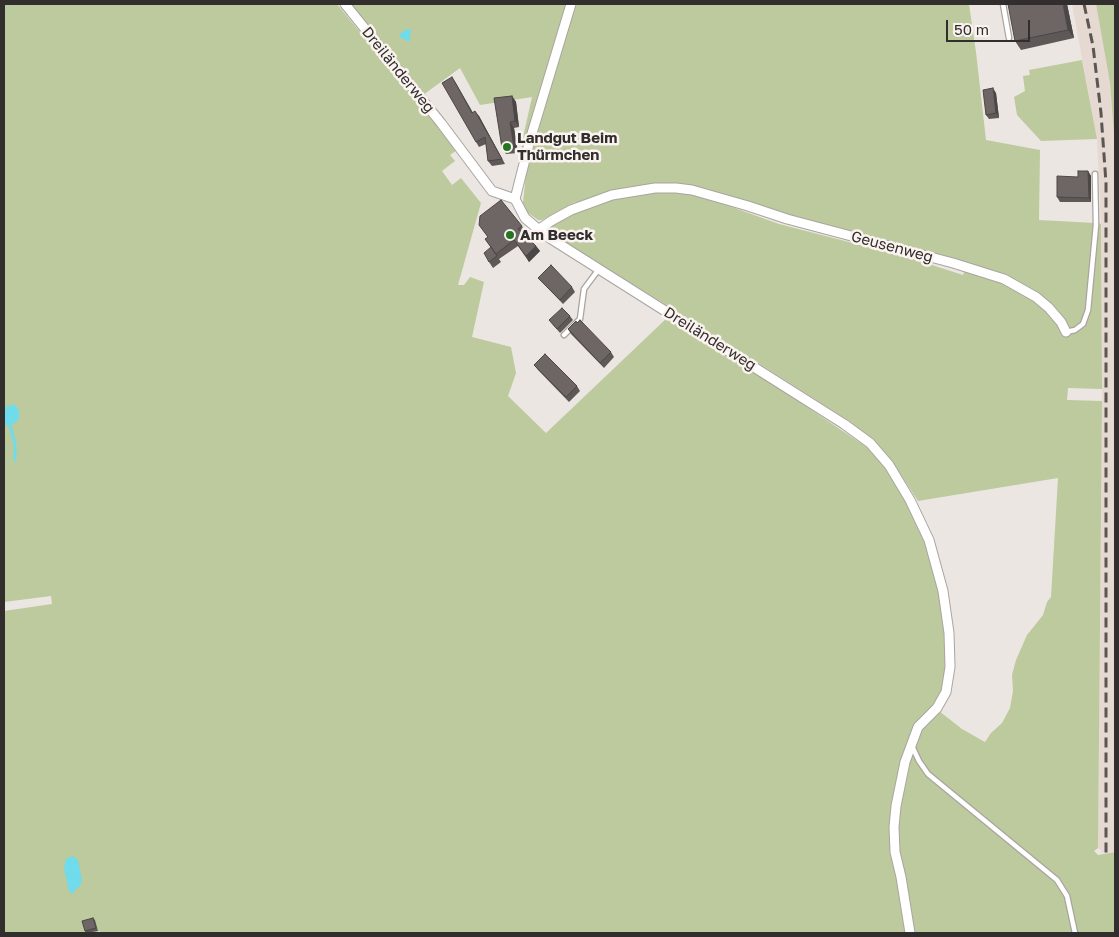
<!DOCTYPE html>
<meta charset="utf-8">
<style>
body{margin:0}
#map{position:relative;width:1119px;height:937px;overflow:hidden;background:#ece6e2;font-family:"Golos Text",sans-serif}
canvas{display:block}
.frame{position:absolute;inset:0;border:5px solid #312e2d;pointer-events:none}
.scale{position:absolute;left:946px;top:20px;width:84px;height:22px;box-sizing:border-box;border:2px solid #312e2d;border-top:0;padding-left:6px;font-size:15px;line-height:18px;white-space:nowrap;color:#312e2d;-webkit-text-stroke:4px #faf3ef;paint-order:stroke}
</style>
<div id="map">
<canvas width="1119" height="937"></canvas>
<div class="frame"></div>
<div class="scale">50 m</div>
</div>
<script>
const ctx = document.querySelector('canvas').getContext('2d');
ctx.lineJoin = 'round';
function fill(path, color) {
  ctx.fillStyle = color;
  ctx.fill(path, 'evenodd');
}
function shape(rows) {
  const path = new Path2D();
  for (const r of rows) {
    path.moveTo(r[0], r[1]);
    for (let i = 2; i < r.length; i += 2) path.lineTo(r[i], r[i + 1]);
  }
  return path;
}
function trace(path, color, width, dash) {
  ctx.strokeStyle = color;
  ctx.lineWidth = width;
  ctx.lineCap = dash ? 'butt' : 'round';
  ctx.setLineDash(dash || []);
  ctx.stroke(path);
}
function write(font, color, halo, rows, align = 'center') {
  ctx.font = font + ' "Golos Text",sans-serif';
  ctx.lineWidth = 5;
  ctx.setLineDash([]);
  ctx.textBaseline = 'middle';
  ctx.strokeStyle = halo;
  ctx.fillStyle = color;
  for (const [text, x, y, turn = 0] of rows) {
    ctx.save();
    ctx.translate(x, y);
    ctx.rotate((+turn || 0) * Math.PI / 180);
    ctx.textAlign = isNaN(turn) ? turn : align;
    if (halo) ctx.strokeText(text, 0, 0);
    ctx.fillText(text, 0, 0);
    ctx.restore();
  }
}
fill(shape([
 [1072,4,1096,4,1110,83,1115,148,1115,852,1101,853,1101,850,1098,848,1102,389,1101,224,1097,139]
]), '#e6d9d1');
fill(shape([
 [4,4,337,4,457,150,450,155,455,161,442,171,452,185,461,178,481,203,458,285,464,285,470,277,484,282,472,337,511,347,516,373,508,396,546,433,668,317,765,379,868,448,887,467,908,502,926,542,939,591,945,633,947,667,943,689,932,710,921,719,926,727,939,711,962,729,985,742,991,733,1002,723,1010,708,1013,691,1012,675,1016,660,1027,635,1043,615,1047,602,1051,597,1058,478,918,501,892,461,874,440,848,420,673,309,547,232,549,226,576,212,617,197,656,191,684,191,718,202,779,224,907,257,963,275,967,264,782,215,720,193,684,185,616,192,573,203,542,220,538,220,527,212,523,203,527,165,546,104,540,100,521,161,522,142,532,97,480,105,460,68,423,95,350,4,969,4,976,52,986,140,1040,150,1039,220,1095,223,1088,295,1083,318,1088,318,1092,294,1098,223,1101,224,1102,389,1068,388,1067,400,1102,401,1098,848,1094,851,1098,855,1115,852,1115,933,100,933,100,931,93,933,4,933,4,611,52,604,51,596,4,602],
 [1096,4,1115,4,1115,148,1110,83],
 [1082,60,1097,139,1041,141,1017,115,1014,97,1025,91,1023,76,1030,75,1029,70]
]), '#bcca9d');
fill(shape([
 [407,29,411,30,409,42,400,37,400,34],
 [14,404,19,410,19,419,12,425,6,426,4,417,4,408],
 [73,856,78,860,82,880,81,884,72,894,69,891,64,868,66,859]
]), '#70dbeb');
trace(shape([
 [9,422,15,444,15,460]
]), '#70dbeb', 3);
const service = shape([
 [1003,4,1009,38],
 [1066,332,1075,330,1083,324,1088,310,1096,225,1095,174],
 [564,335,580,319,584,289,599,269],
 [912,746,919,761,928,774,1057,880,1067,896,1075,933]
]);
const minor = shape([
 [345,4,441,123,492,191,515,199,525,218,545,235,844,424,870,443,889,465,910,500,929,540,943,591,949,633,950,667,946,692,937,708,918,727,905,762,896,806,894,827,895,852,901,877,910,933],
 [515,199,530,140,571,4],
 [538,230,551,221,571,210,612,195,655,188,676,188,692,190,748,206,787,219,953,263,1004,279,1036,297,1049,308,1061,322,1066,332]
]);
trace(service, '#aaa4a0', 7);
trace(minor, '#aaa4a0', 11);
trace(service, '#fff', 4.5);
trace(minor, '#fff', 9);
trace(shape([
 [1084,4,1093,46,1101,113,1106,183,1106,853]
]), '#595654', 3, [10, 5]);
fill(shape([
 [1067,4,1074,38,1021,50,1015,41],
 [452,77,472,113,479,116,505,164,492,166,488,161,486,144,479,147,476,142],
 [996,93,999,118,989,119,986,115],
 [512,96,516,102,519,127,514,128,518,153,506,154,502,148],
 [1088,171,1091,176,1091,202,1060,202,1057,197,1078,177],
 [522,226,525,232,523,234,536,246,540,251,529,262,518,246,499,259,485,239],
 [491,247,501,262,493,268,489,262],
 [538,278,572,287,575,292,563,304,542,282],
 [570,316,573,320,560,333,549,320],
 [568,329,611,352,614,357,604,368,571,334],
 [534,365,577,386,580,391,569,402,538,370],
 [93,918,95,920,98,931,86,933,85,931]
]), '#5e5857');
fill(shape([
 [1063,4,1067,4,1074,38,1068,30],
 [452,77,456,83,476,118,472,113],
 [993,88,996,93,999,118,996,113],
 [512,96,516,102,519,127,515,121],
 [475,111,479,116,505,164,502,159],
 [510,122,514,128,518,153,514,147],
 [1088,171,1091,176,1091,202,1089,198],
 [536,246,540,251,529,262,526,256]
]), '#4c4747');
const building = shape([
 [1008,4,1063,4,1068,30,1015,41,1008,4],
 [452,77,472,113,475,111,502,159,488,161,485,137,476,142,442,83,452,77],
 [993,88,996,113,986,115,983,90,993,88],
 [512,96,515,121,510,122,514,147,502,148,494,98,512,96],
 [1078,171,1088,171,1089,198,1057,197,1057,176,1078,177,1078,171],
 [501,200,522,226,518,229,536,246,526,256,514,240,496,254,485,239,488,237,479,225,480,216,501,200],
 [491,247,497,256,489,262,484,253,491,247],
 [551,265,572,287,560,300,538,278,551,265],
 [562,308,570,316,557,329,549,320,562,308],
 [580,320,611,352,600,363,568,329,576,321,577,323,580,320],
 [545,354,577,386,566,397,534,365,545,354],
 [93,918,96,928,85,931,82,921,93,918]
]);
fill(building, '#6d6665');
trace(building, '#4c4747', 1);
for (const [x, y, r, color] of [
 [507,147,5,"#227621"],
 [510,235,5,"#227621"]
]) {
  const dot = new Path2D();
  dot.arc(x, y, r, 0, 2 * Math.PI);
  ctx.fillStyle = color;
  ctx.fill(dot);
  trace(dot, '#faf3ef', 2);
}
write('15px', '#312e2d', '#faf3ef', [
 ["Dreiländerweg",398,70,51],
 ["Geusenweg",892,247,15],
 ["Dreiländerweg",710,339,32]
]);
write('bold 15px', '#312e2d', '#faf3ef', [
 ["Landgut Beim",517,138],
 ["Thürmchen",517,155],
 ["Am Beeck",520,235]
], 'left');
</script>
